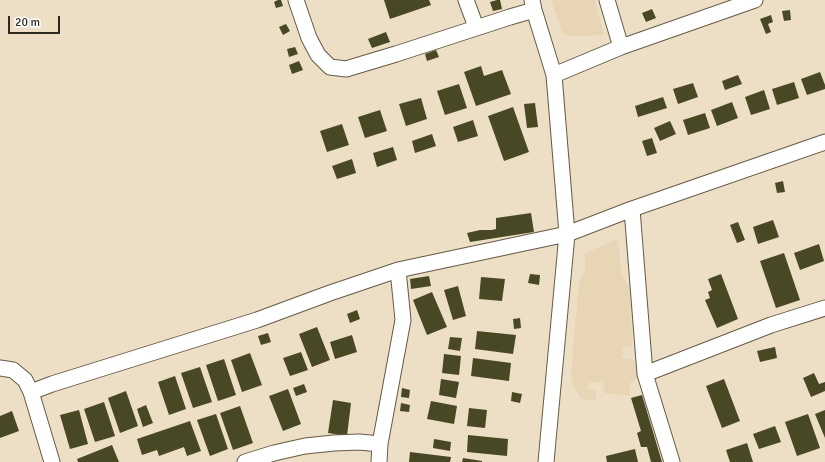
<!DOCTYPE html>
<style>
body{margin:0}
#map{position:relative;width:825px;height:462px;overflow:hidden;background:#eddec6;font-family:Signika,sans-serif}
canvas{display:block}
.scale{position:absolute;left:8px;top:16px;width:52px;height:18px;box-sizing:border-box;border:2px solid #2f2a20;border-top:0;padding-left:5px;font-size:12px;line-height:14px;white-space:nowrap;color:#2f2a20;-webkit-text-stroke:3px #fff;paint-order:stroke}
</style>
<div id="map">
<canvas width="825" height="462"></canvas>
<div class="scale">20 m</div>
</div>
<script>
const ctx = document.querySelector('canvas').getContext('2d');
ctx.lineJoin = 'round';
function fill(path, color) {
  ctx.fillStyle = color;
  ctx.fill(path, 'evenodd');
}
function shape(rows) {
  const path = new Path2D();
  for (const r of rows) {
    path.moveTo(r[0], r[1]);
    for (let i = 2; i < r.length; i += 2) path.lineTo(r[i], r[i + 1]);
  }
  return path;
}
function trace(path, color, width, dash) {
  ctx.strokeStyle = color;
  ctx.lineWidth = width;
  ctx.lineCap = dash ? 'butt' : 'round';
  ctx.setLineDash(dash || []);
  ctx.stroke(path);
}
fill(shape([
 [552,0,595,0,604,35,568,36,562,32,554,8],
 [618,239,622,276,629,287,631,308,632,346,623,348,622,358,634,360,638,377,630,383,630,396,604,393,603,382,588,383,587,389,596,391,596,400,581,399,573,384,571,373,579,281,585,269,585,253]
]), '#e8d5b6');
fill(shape([
 [278,0,281,0,283,6,276,8,274,2],
 [384,0,429,0,431,5,390,19],
 [497,0,500,0,502,9,493,11,490,2],
 [652,9,656,18,646,22,642,13],
 [790,10,791,20,784,21,782,11],
 [771,15,773,22,768,24,771,32,766,34,760,19],
 [286,24,290,31,283,35,279,27],
 [386,32,390,42,372,48,368,39],
 [295,47,298,54,289,57,287,49],
 [436,50,439,57,427,61,425,54],
 [299,61,303,70,292,74,289,65],
 [481,66,484,76,502,70,511,94,476,106,464,72],
 [820,72,825,85,825,89,807,95,801,79],
 [738,75,742,84,725,90,722,81],
 [794,82,799,98,777,105,772,89],
 [693,83,698,97,678,104,673,89],
 [459,84,467,108,445,115,437,91],
 [764,90,770,109,751,115,745,97],
 [663,97,667,108,638,117,635,106],
 [421,98,427,119,406,126,399,104],
 [732,102,738,118,717,126,711,110],
 [535,103,538,127,527,128,524,104],
 [513,107,529,152,504,161,488,116],
 [380,110,387,131,365,138,358,117],
 [705,113,710,128,688,135,683,120],
 [473,120,478,136,458,142,453,127],
 [670,121,676,134,660,141,654,128],
 [342,124,349,145,327,152,320,131],
 [432,134,436,146,415,153,412,141],
 [652,138,657,153,647,156,642,141],
 [393,147,397,160,377,167,373,153],
 [352,159,356,173,337,179,332,166],
 [783,181,785,192,777,193,775,183],
 [531,213,534,232,470,242,467,233,480,230,492,230,496,229,496,218],
 [773,220,779,237,758,244,753,227],
 [738,222,745,240,737,243,730,225],
 [819,244,824,261,800,270,794,253],
 [784,253,800,300,776,308,760,261],
 [530,274,540,275,539,285,528,283],
 [721,274,738,319,717,328,705,300,710,298,708,292,712,290,708,279],
 [429,276,431,286,411,289,410,279],
 [481,277,505,279,502,301,479,299],
 [458,286,466,316,453,320,444,290],
 [432,292,447,327,427,335,413,300],
 [357,310,360,319,350,323,347,314],
 [520,318,521,328,514,329,513,319],
 [317,327,330,360,312,367,299,334],
 [477,331,516,335,513,354,475,349],
 [268,333,271,342,261,345,258,336],
 [352,335,357,352,335,359,330,342],
 [450,337,462,338,460,351,448,349],
 [775,347,777,358,760,362,757,351],
 [301,352,308,370,290,376,283,358],
 [250,353,262,385,242,392,231,360],
 [444,354,461,356,459,375,442,373],
 [473,358,511,363,509,381,471,376],
 [224,359,236,395,218,401,206,365],
 [200,367,212,402,193,408,181,373],
 [814,373,819,384,825,382,825,391,811,397,803,378],
 [175,376,186,409,169,415,158,382],
 [441,379,459,382,456,398,439,395],
 [724,379,740,421,722,428,706,386],
 [304,384,307,392,296,396,293,388],
 [402,388,410,390,409,398,401,397],
 [288,389,301,424,283,431,269,396],
 [126,391,138,426,120,433,108,398],
 [512,392,522,394,520,403,511,401],
 [642,395,662,462,651,462,647,447,641,447,637,433,641,431,631,398],
 [333,400,351,403,347,436,328,433],
 [431,401,457,406,454,424,427,419],
 [104,402,115,436,95,442,84,409],
 [401,403,410,405,409,412,400,411],
 [146,405,153,423,143,427,137,409],
 [240,406,253,443,233,450,220,413],
 [469,408,487,410,485,428,467,426],
 [79,410,88,444,70,449,60,415],
 [825,410,825,438,815,414],
 [12,411,19,431,0,438,0,416],
 [216,414,228,449,210,456,197,420],
 [808,414,820,448,797,456,785,422],
 [190,421,201,451,187,456,184,447,159,456,157,450,142,455,137,439],
 [775,426,781,442,759,449,753,434],
 [468,435,508,439,507,456,467,452],
 [434,439,451,442,450,451,433,448],
 [747,443,753,462,730,462,726,450],
 [112,445,119,462,78,462,77,459],
 [635,449,638,462,607,462,606,456],
 [410,452,451,457,450,462,409,462],
 [463,458,482,461,482,462,462,462]
]), '#484825');
const minor = shape([
 [296,0,309,38,318,55,330,67,346,69,396,54,510,17,534,10],
 [466,0,476,27],
 [532,0,534,10,554,75,567,234,546,462],
 [607,0,621,47],
 [554,75,621,47,755,0],
 [632,209,645,374,672,462],
 [0,368,13,370,25,380,31,392,52,462],
 [645,374,771,325,825,308],
 [31,392,52,384,257,320,330,293,398,270,567,234,632,209,825,142],
 [245,462,274,453,305,446,334,443,359,442,380,444],
 [379,462,380,444,403,320,398,270]
]);
trace(minor, '#665a45', 17);
trace(minor, '#fff', 15);
</script>
